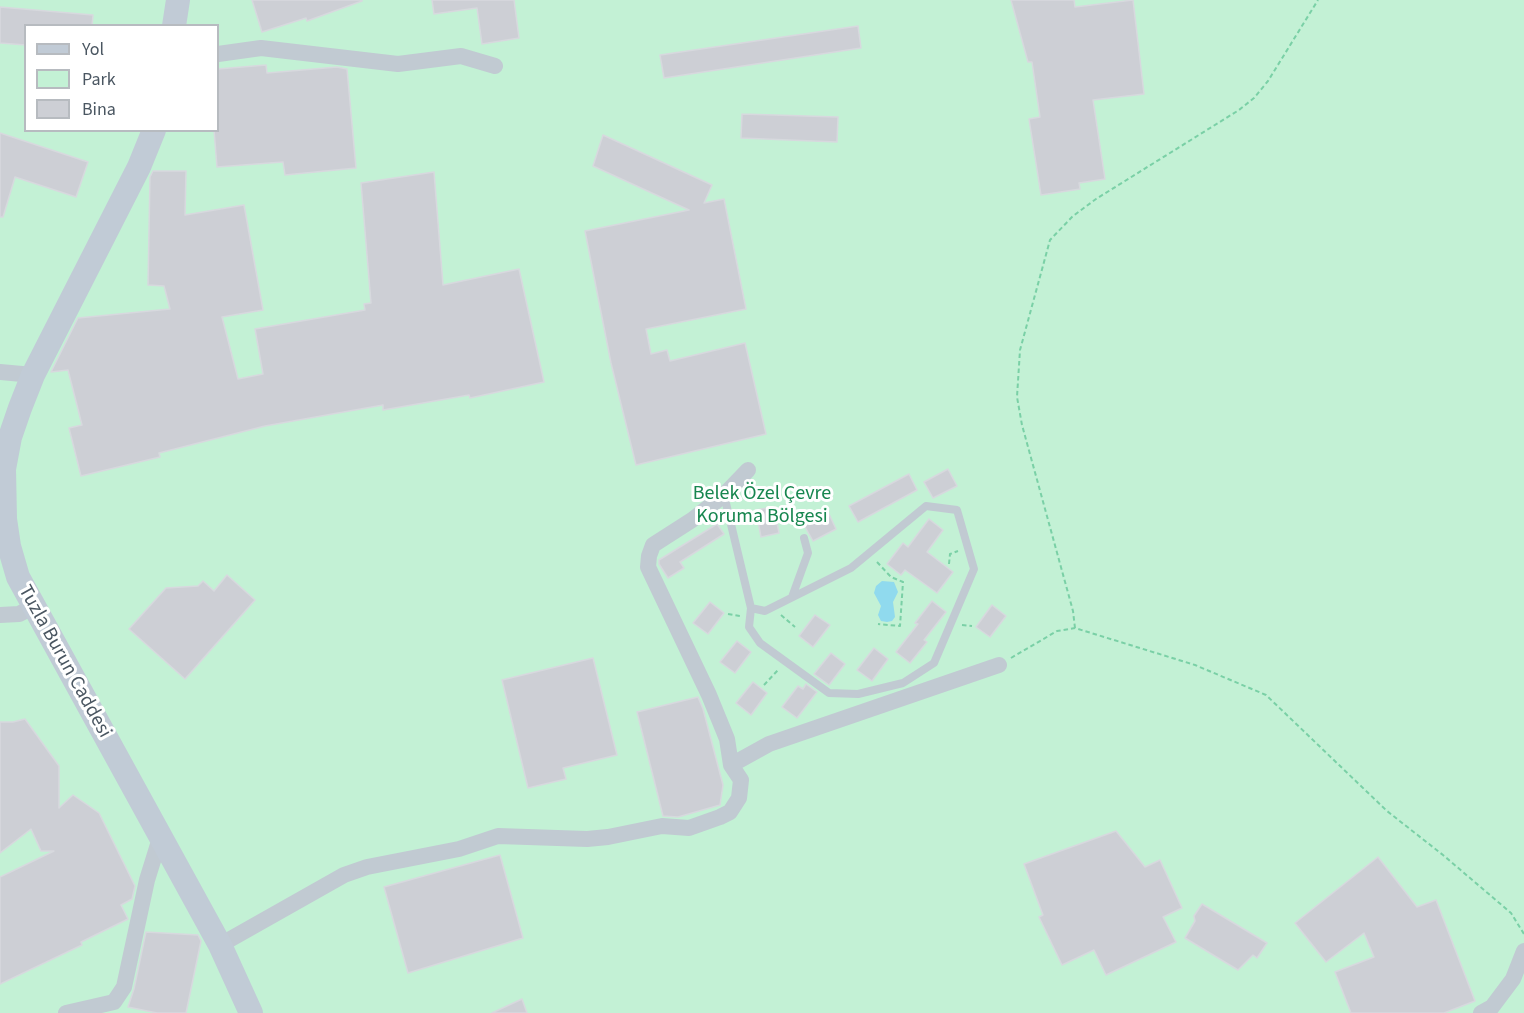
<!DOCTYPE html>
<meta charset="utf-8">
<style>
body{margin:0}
#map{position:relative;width:1524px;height:1013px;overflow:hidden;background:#f5f3f3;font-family:"Source Sans 3",sans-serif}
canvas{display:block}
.legend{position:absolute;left:24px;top:24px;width:195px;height:108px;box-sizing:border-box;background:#fff;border:2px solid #b7bbc0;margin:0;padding:8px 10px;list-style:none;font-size:18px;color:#4a5661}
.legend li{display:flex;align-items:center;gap:12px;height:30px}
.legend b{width:30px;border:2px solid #b7bbc0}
</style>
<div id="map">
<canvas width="1524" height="1013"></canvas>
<ul class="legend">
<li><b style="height:8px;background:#c1cbd6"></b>Yol</li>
<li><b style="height:16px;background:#c3f1d5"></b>Park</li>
<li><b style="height:16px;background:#cdcfd5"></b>Bina</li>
</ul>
</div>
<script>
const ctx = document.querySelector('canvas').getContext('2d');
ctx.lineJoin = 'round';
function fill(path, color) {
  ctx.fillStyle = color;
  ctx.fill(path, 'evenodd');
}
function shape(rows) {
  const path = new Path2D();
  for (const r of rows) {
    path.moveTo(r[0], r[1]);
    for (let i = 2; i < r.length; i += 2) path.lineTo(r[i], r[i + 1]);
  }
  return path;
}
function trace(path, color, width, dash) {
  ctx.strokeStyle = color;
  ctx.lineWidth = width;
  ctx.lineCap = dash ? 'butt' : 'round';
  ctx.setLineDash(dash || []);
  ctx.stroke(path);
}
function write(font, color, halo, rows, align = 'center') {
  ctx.font = font + ' "Source Sans 3",sans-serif';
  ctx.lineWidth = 6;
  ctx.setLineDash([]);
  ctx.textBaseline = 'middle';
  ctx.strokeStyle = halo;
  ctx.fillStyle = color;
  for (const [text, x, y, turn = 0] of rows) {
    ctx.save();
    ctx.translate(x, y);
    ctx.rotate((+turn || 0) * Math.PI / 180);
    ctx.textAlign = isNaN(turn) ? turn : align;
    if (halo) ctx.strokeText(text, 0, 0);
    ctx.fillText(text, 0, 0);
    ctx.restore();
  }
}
fill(shape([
 [0,0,1524,0,1524,1013,0,1013],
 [26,26,218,26,218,130,26,130]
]), '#c3f1d5');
fill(shape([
 [882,581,894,582,898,592,893,602,895,617,892,621,887,622,881,621,878,615,881,606,874,593,876,586]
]), '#90daee');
const building = shape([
 [252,0,362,0,362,1,307,21,306,18,262,32,252,0],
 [432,0,514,0,519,38,482,44,477,8,434,14,432,0],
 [1011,0,1074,0,1075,7,1133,0,1144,94,1093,100,1105,179,1079,183,1080,189,1041,195,1029,119,1040,117,1032,62,1028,62,1011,0],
 [0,7,93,15,92,26,26,26,26,45,0,43,0,7],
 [858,26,861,48,664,78,660,55,858,26],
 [266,65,267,73,337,67,347,69,356,168,285,175,283,162,217,167,214,130,218,130,218,69,266,65],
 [742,114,838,117,837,142,741,138,742,114],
 [0,133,88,162,76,197,15,177,3,217,0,217,0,133],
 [603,135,712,185,704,203,724,199,746,309,646,329,651,354,667,350,670,361,745,343,766,434,636,465,611,363,585,231,689,210,593,166,603,135],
 [153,171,186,171,185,215,244,205,263,310,222,317,238,379,263,374,255,329,365,310,364,304,371,303,361,183,434,172,443,285,519,269,544,382,470,398,469,395,383,410,383,405,265,426,159,453,160,457,81,476,69,428,82,425,68,370,51,372,78,318,170,309,164,286,148,285,150,177,153,171],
 [948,469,957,486,933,498,924,482,948,469],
 [909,474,917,490,858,522,849,506,909,474],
 [774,507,779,533,761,537,756,510,774,507],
 [828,512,836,529,813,541,804,525,828,512],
 [929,519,943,530,927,552,953,572,937,593,905,570,901,575,887,564,903,543,908,547,929,519],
 [717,524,724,534,680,562,684,568,668,578,659,564,659,560,717,524],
 [227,575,255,600,185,679,129,629,166,588,198,586,203,581,214,591,227,575],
 [932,601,946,612,924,640,927,642,910,663,896,652,918,624,915,623,932,601],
 [710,602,724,613,708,634,693,623,710,602],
 [992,605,1006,616,990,637,976,627,992,605],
 [815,615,830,625,813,647,799,636,815,615],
 [737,641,751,652,735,673,720,662,737,641],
 [874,648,888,659,872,681,857,670,874,648],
 [831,653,845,664,829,685,814,674,831,653],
 [593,658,617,755,563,768,566,779,528,788,502,680,593,658],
 [753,682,767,693,751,715,736,703,753,682],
 [806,684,817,692,797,718,782,707,798,686,803,689,806,684],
 [698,697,703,709,723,785,720,805,678,817,663,816,637,712,698,697],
 [25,719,59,766,59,808,73,795,99,813,135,886,132,899,121,905,128,919,81,942,82,945,0,984,0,877,54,851,41,851,31,829,0,853,0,722,13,722,25,719],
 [1116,831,1145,867,1160,860,1182,908,1163,917,1176,942,1106,975,1094,950,1062,965,1039,917,1043,915,1024,864,1116,831],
 [500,855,523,938,408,973,384,887,500,855],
 [1378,857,1417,907,1436,900,1475,1001,1444,1013,1351,1013,1335,972,1374,957,1364,933,1326,962,1295,923,1378,857],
 [1202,904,1267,943,1257,958,1253,955,1238,970,1185,938,1195,921,1194,916,1202,904],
 [146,932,198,935,201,941,186,1013,157,1013,128,1007,134,989,146,932],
 [522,999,527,1013,492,1013,522,999]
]);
fill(building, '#cdcfd5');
trace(building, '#d7d9de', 1.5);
trace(shape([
 [877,562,891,577,903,582,900,626,878,624],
 [949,564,950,554,958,551],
 [728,614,740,616],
 [781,615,795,627],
 [962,625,972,626],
 [1075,628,1073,611,1022,425,1017,397,1020,350,1050,240,1073,216,1096,199,1239,110,1254,98,1268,81,1318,0],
 [1011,658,1057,631,1075,628,1195,665,1266,695,1387,811,1443,855,1511,913,1524,934],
 [764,685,778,670]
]), '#7ad0a6', 2, [4.5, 3]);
trace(shape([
 [724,495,751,608,749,627,760,643,829,693,858,694,903,683,934,663,974,569,957,510,926,506,851,568,765,611,751,608],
 [792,597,808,553,804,538]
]), '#c1cad2', 8);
trace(shape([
 [218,54,261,48,398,64,461,56,495,66],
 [0,372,33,375],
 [0,615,19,614,33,607],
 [731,765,769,744,999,665],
 [220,945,344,875,367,867,459,849,498,836,587,839,608,837,662,826,689,828,720,817,730,812,739,798,741,780,731,765,727,739,709,695,648,567,649,556,653,545,692,520,724,495,748,470],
 [66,1013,114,1002,124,987,147,880,161,835],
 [1481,1013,1492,1007,1513,979,1524,951]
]), '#c1cad2', 16);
trace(shape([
 [174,26,178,0],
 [154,130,139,167,33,375,20,408,10,437,4,469,5,519,9,546,18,577,220,945,251,1013]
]), '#c1cbd6', 24);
write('20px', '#17864f', '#fff', [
 ["Belek Özel Çevre",762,495],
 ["Koruma Bölgesi",762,518]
]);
write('20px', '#4a5661', '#fff', [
 ["Tuzla Burun Caddesi",64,662,61]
]);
</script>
